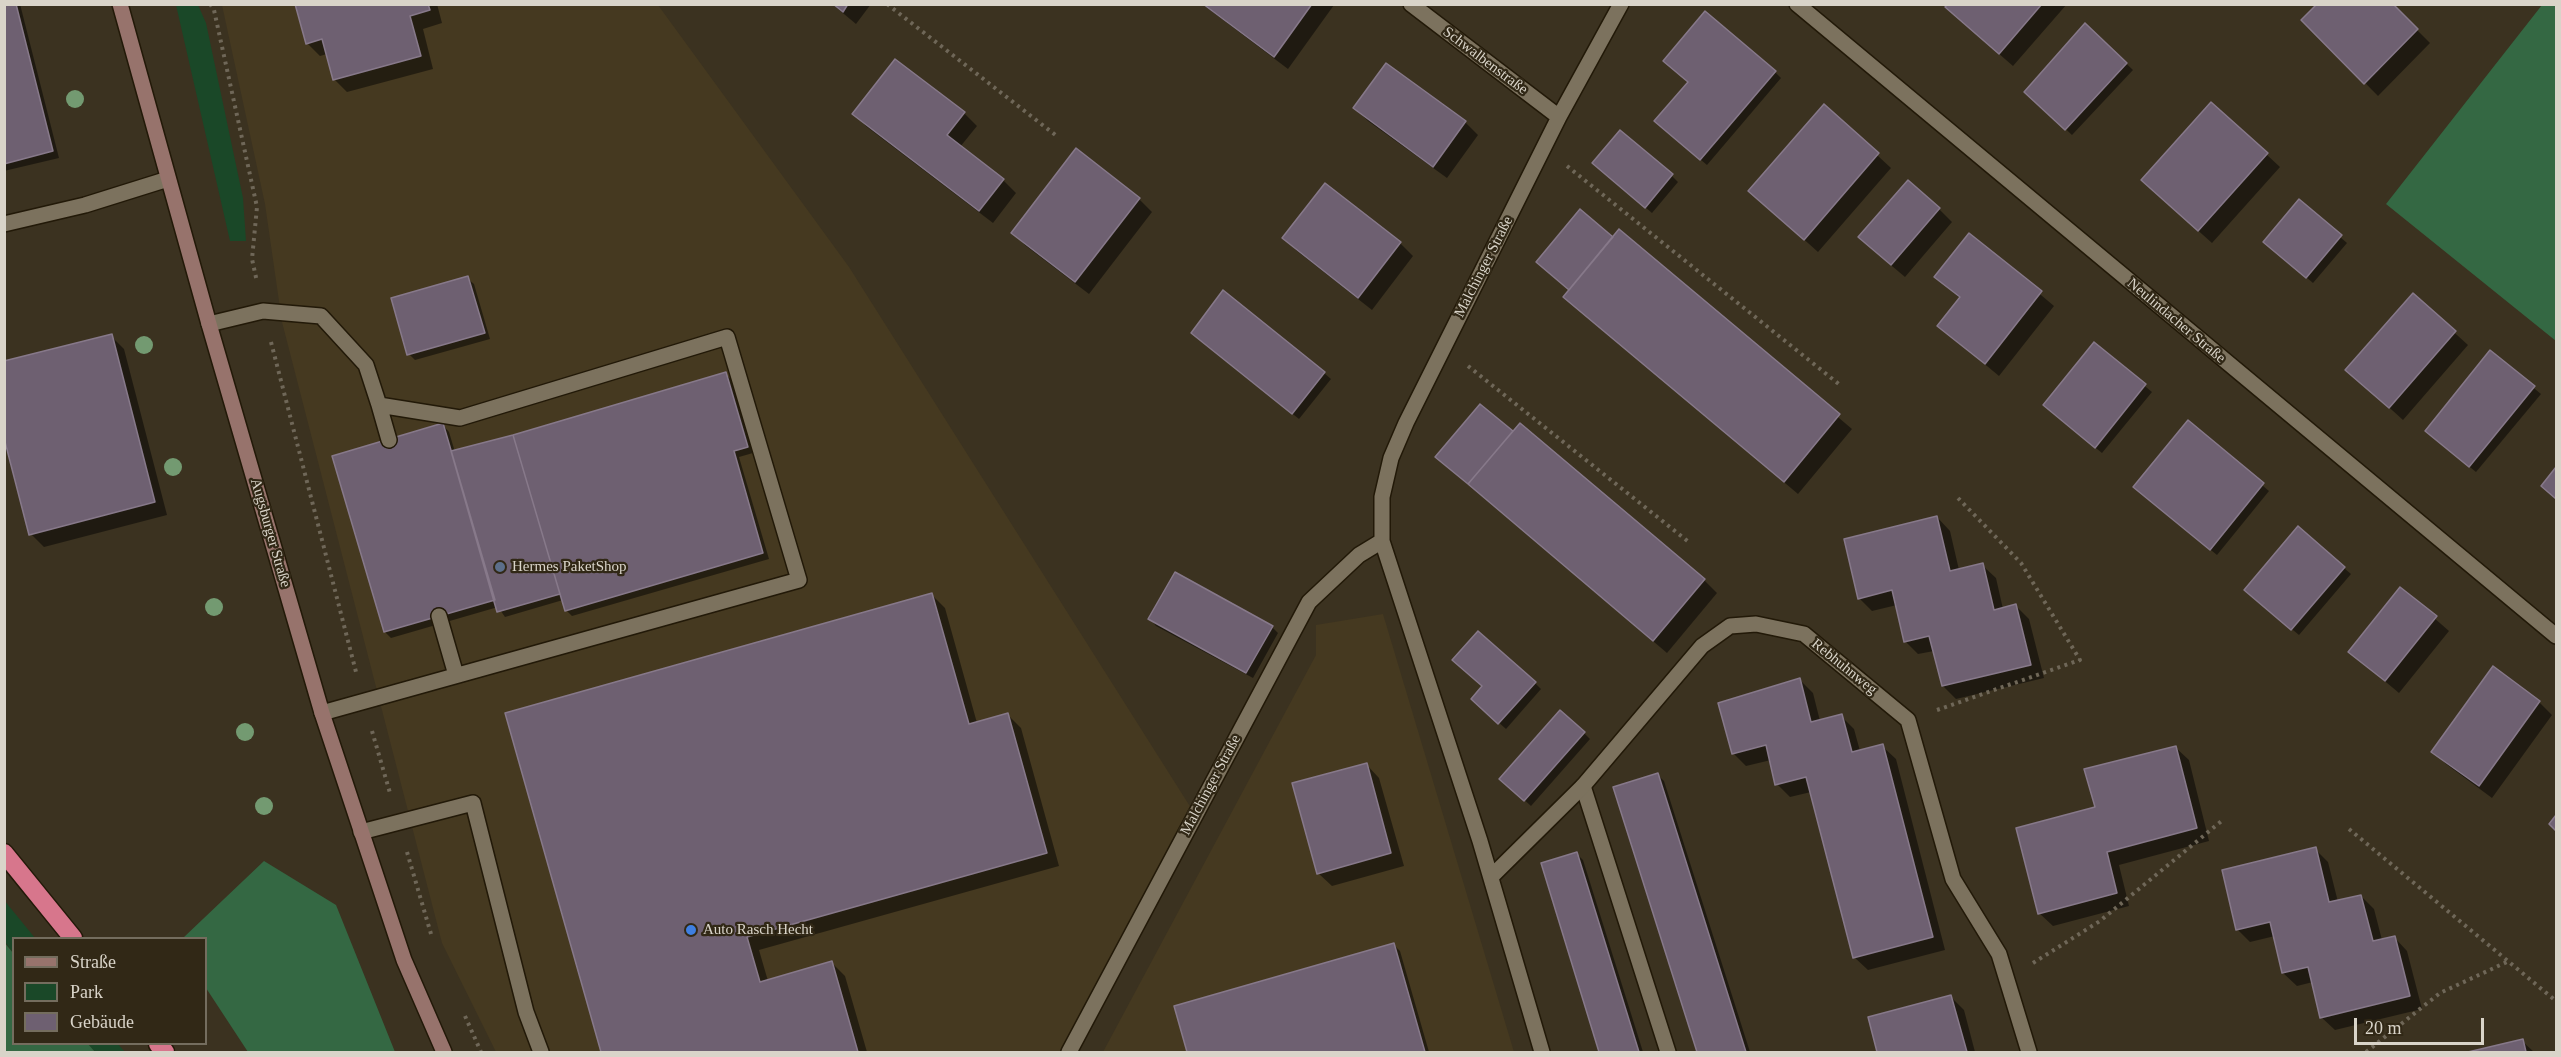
<!DOCTYPE html>
<meta charset="utf-8">
<style>
body{margin:0}
#map{position:relative;width:2561px;height:1057px;overflow:hidden;background:#3b3220;font-family:Georgia,serif}
canvas{display:block}
.frame{position:absolute;inset:0;border:6px solid #d9d4c9;pointer-events:none}
.legend{position:absolute;left:12px;top:937px;width:195px;height:108px;box-sizing:border-box;background:#312816;border:2px solid #746d5e;margin:0;padding:8px 10px;list-style:none;font-size:18px;color:#d9d4c9}
.legend li{display:flex;align-items:center;gap:12px;height:30px}
.legend b{width:30px;border:2px solid #746d5e}
.scale{position:absolute;left:2354px;top:1018px;width:130px;height:27px;box-sizing:border-box;border:3px solid #d9d4c9;border-top:0;padding-left:8px;font-size:18px;line-height:21px;white-space:nowrap;color:#d9d4c9;-webkit-text-stroke:4px #312816;paint-order:stroke}
</style>
<div id="map">
<canvas width="2561" height="1057"></canvas>
<div class="frame"></div>
<ul class="legend">
<li><b style="height:8px;background:#97736c"></b>Straße</li>
<li><b style="height:16px;background:#1a4828"></b>Park</li>
<li><b style="height:16px;background:#6e6071"></b>Gebäude</li>
</ul>
<div class="scale">20 m</div>
</div>
<script>
const ctx = document.querySelector('canvas').getContext('2d');
ctx.lineJoin = 'round';
function fill(path, color) {
  ctx.fillStyle = color;
  ctx.fill(path, 'evenodd');
}
function shape(rows) {
  const path = new Path2D();
  for (const r of rows) {
    path.moveTo(r[0], r[1]);
    for (let i = 2; i < r.length; i += 2) path.lineTo(r[i], r[i + 1]);
  }
  return path;
}
function trace(path, color, width, dash) {
  ctx.strokeStyle = color;
  ctx.lineWidth = width;
  ctx.lineCap = dash ? 'butt' : 'round';
  ctx.setLineDash(dash || []);
  ctx.stroke(path);
}
function write(font, color, halo, rows, align = 'center') {
  ctx.font = font + ' Georgia,serif';
  ctx.lineWidth = 4.5;
  ctx.setLineDash([]);
  ctx.textBaseline = 'middle';
  ctx.strokeStyle = halo;
  ctx.fillStyle = color;
  for (const [text, x, y, turn = 0] of rows) {
    ctx.save();
    ctx.translate(x, y);
    ctx.rotate((+turn || 0) * Math.PI / 180);
    ctx.textAlign = isNaN(turn) ? turn : align;
    if (halo) ctx.strokeText(text, 0, 0);
    ctx.fillText(text, 0, 0);
    ctx.restore();
  }
}
fill(shape([
 [222,5,658,5,849,267,1191,808,1068,1052,496,1052,442,943,282,322,265,204],
 [1383,614,1514,1052,1103,1052,1316,655,1316,625]
]), '#453920');
fill(shape([
 [176,5,198,5,206,23,243,198,246,241,230,241],
 [4,900,35,938,14,938,13,953,5,942],
 [88,1044,118,1044,125,1052,95,1052]
]), '#1a4828');
fill(shape([
 [2542,5,2556,5,2556,341,2386,204],
 [264,861,336,905,395,1052,248,1052,206,988,206,938,183,938],
 [4,942,13,953,14,1044,88,1044,95,1052,5,1052]
]), '#346843');
fill(shape([
 [4,4,20,4,59,158,4,171],
 [297,4,437,4,442,23,423,29,433,69,347,92,334,79,327,54,320,56,307,43],
 [832,4,871,4,856,24],
 [1202,4,1334,4,1334,5,1288,69],
 [1950,4,2067,4,2013,66,1960,20],
 [2391,4,2430,43,2378,96,2303,20],
 [2086,25,2133,70,2072,135,2026,92],
 [1775,72,1781,78,1707,165,1663,128,1689,83],
 [2212,104,2280,167,2212,243,2156,193],
 [1824,106,1891,168,1818,252,1750,191],
 [1355,108,1465,122,1478,135,1447,178,1368,121],
 [964,113,977,126,960,147,1003,180,1016,193,993,223,867,127,854,114],
 [1600,169,1672,176,1678,182,1652,213],
 [1139,199,1152,212,1089,294,1026,246,1013,233],
 [2299,201,2347,243,2313,283,2272,248],
 [1939,209,1952,222,1905,277,1873,250],
 [1619,231,1852,429,1798,494,1565,297],
 [1970,235,2054,306,1999,376,1939,326,1961,299,1936,277],
 [1284,238,1400,243,1413,256,1372,310,1297,251],
 [467,278,474,284,490,339,415,360,409,354],
 [2413,295,2468,345,2403,420,2361,382],
 [111,336,124,349,167,515,44,547,31,534,9,451,4,452,4,363],
 [1199,339,1324,373,1331,379,1299,419],
 [2094,344,2152,392,2102,453,2051,412],
 [2490,352,2541,394,2476,472,2433,437],
 [725,374,732,380,753,453,739,457,769,559,572,616,566,610,563,600,505,617,498,607,391,638,385,632,443,425,449,432,455,452],
 [1480,406,1704,580,1717,593,1667,653,1444,463],
 [2188,423,2269,491,2217,555,2141,493],
 [1937,517,1950,531,1959,570,1982,565,1996,578,2003,609,2016,606,2029,619,2044,678,1956,699,1943,686,1934,651,1918,654,1905,641,1897,605,1872,611,1859,598],
 [2344,568,2351,574,2299,635,2252,596],
 [2401,589,2449,631,2399,693,2350,652],
 [932,595,945,608,977,723,1008,715,1021,728,1059,866,759,950,768,981,832,963,845,976,867,1052,602,1052,507,714],
 [1150,619,1272,627,1278,633,1253,678,1156,626],
 [1800,680,1813,693,1820,721,1841,716,1854,729,1860,751,1882,746,1896,759,1945,950,1868,970,1854,957,1811,792,1790,797,1777,784,1771,760,1746,766,1733,753],
 [1535,683,1541,689,1506,729,1479,705],
 [2539,702,2552,715,2492,798,2446,764,2433,751],
 [1584,733,1590,739,1531,806,1508,785],
 [2175,747,2189,760,2209,841,2119,865,2129,906,2053,926,2039,913,2096,808],
 [1366,764,1379,778,1404,866,1332,886,1318,873],
 [1658,775,1664,781,1750,1052,1698,1052,1615,788],
 [2315,849,2328,862,2338,902,2361,896,2374,909,2382,940,2394,937,2407,951,2422,1009,2335,1030,2321,1017,2313,982,2297,986,2283,973,2275,936,2250,942,2237,929],
 [1577,854,1583,860,1643,1052,1601,1052,1542,864],
 [1394,945,1400,951,1429,1052,1188,1052,1175,1007],
 [1951,997,1964,1010,1975,1052,1879,1052,1870,1018],
 [2522,1041,2534,1052,2474,1052]
]), '#0007');
const building = shape([
 [4,4,16,4,53,151,4,164,4,4],
 [295,4,428,4,430,10,410,16,421,56,333,80,322,39,306,44,295,4],
 [833,4,848,4,843,12,833,4],
 [1203,4,1312,4,1274,57,1203,4],
 [1948,4,2042,4,1999,54,1945,7,1948,4],
 [2317,4,2393,4,2418,29,2364,84,2301,20,2317,4],
 [1705,11,1776,71,1700,160,1654,121,1688,82,1663,61,1705,11],
 [2085,23,2127,63,2065,130,2024,92,2085,23],
 [895,59,965,112,947,135,1004,179,979,211,852,114,895,59],
 [1386,63,1466,121,1433,167,1353,108,1386,63],
 [2211,102,2268,153,2198,231,2141,180,2211,102],
 [1824,104,1879,153,1804,240,1748,191,1824,104],
 [1620,130,1673,174,1645,208,1592,163,1620,130],
 [1076,148,1140,198,1075,282,1011,233,1076,148],
 [1908,180,1940,208,1891,265,1858,237,1908,180],
 [1325,183,1401,242,1358,298,1282,238,1325,183],
 [2299,199,2342,235,2306,278,2263,242,2299,199],
 [1580,209,1613,237,1569,290,1536,262,1580,209],
 [1619,229,1840,414,1784,482,1563,297,1619,229],
 [1969,233,2042,291,1985,364,1937,326,1960,297,1934,277,1969,233],
 [468,276,485,333,407,355,391,298,468,276],
 [1223,290,1325,372,1292,414,1191,333,1223,290],
 [2413,293,2456,331,2389,408,2345,370,2413,293],
 [112,334,155,502,29,535,4,438,4,361,112,334],
 [2094,342,2146,384,2095,448,2043,405,2094,342],
 [2490,350,2535,386,2469,467,2425,431,2490,350],
 [726,372,748,447,734,451,763,553,565,611,513,435,726,372],
 [1480,404,1513,431,1468,484,1435,457,1480,404],
 [2188,420,2264,483,2210,550,2133,487,2188,420],
 [443,423,495,600,384,632,332,456,443,423],
 [1520,423,1705,579,1653,641,1468,484,1520,423],
 [513,435,560,594,497,612,451,451,513,435],
 [2556,467,2556,499,2541,486,2556,467],
 [1937,516,1950,571,1983,563,1994,610,2016,604,2031,665,1942,686,1929,636,1904,642,1892,590,1858,599,1844,539,1937,516],
 [2298,526,2345,567,2291,630,2244,590,2298,526],
 [1175,572,1273,626,1246,673,1148,619,1175,572],
 [2400,587,2437,616,2385,681,2348,652,2400,587],
 [932,593,969,724,1008,713,1047,853,747,937,760,982,832,961,858,1052,601,1052,505,713,932,593],
 [1478,631,1536,682,1498,724,1471,699,1482,686,1452,660,1478,631],
 [2493,666,2540,701,2479,786,2431,752,2493,666],
 [1800,678,1811,722,1842,714,1852,752,1883,744,1933,937,1853,958,1806,777,1775,785,1766,745,1732,754,1718,703,1800,678],
 [1560,710,1585,732,1524,801,1499,779,1560,710],
 [2176,746,2197,828,2107,852,2117,893,2038,914,2016,828,2095,807,2084,769,2176,746],
 [1367,763,1391,853,1317,874,1292,783,1367,763],
 [1658,773,1746,1052,1697,1052,1613,787,1658,773],
 [2556,815,2556,831,2549,824,2556,815],
 [2316,847,2329,902,2361,895,2373,941,2395,936,2410,996,2320,1018,2308,967,2282,973,2270,922,2236,930,2222,870,2316,847],
 [1577,852,1639,1052,1599,1052,1541,863,1577,852],
 [1394,943,1425,1052,1187,1052,1174,1006,1394,943],
 [1951,995,1967,1052,1877,1052,1868,1017,1951,995],
 [2523,1039,2526,1052,2468,1052,2523,1039]
]);
fill(building, '#6e6071');
trace(building, '#87798a', 1.5);
const lane = shape([
 [4,224,85,205,168,179],
 [209,324,263,311,321,316,366,365,379,405,460,418,727,337,799,580,322,713],
 [379,405,389,440],
 [439,616,456,675],
 [1583,786,1668,1052],
 [361,832,473,803,526,1012,541,1052]
]);
const street = shape([
 [1411,4,1559,117],
 [1797,4,2556,636],
 [1491,877,1583,786,1702,646,1730,626,1756,624,1804,634,1908,720,1953,879,1999,954,2029,1052],
 [1069,1052,1309,602,1359,555,1382,541],
 [1542,1052,1480,841,1382,541,1382,497,1391,458,1406,423,1559,117,1621,4]
]);
const secondary = shape([
 [120,4,209,324,322,713,404,960,444,1052]
]);
const highway = shape([
 [4,853,73,938],
 [158,1044,165,1052]
]);
trace(lane, '#221908', 18);
trace(street, '#221908', 18);
trace(secondary, '#221908', 18);
trace(highway, '#221908', 21);
trace(shape([
 [210,4,214,10,257,207,252,259,257,282],
 [887,4,1058,137],
 [1567,166,1840,385],
 [271,342,356,672],
 [1468,366,1690,543],
 [1937,710,2080,660,2021,563,1956,496],
 [372,731,390,793],
 [2349,829,2556,1001],
 [407,852,431,934],
 [2033,963,2100,921,2224,819],
 [465,1016,481,1052],
 [2366,1052,2440,993,2509,961]
]), '#6f6758', 4, [3, 4.5]);
trace(lane, '#7c725e', 15);
trace(street, '#7c725e', 15);
trace(secondary, '#97736c', 15);
trace(highway, '#d7768c', 18);
ctx.fillStyle = '#739a71';
for (const [x, y] of [
 [75,99],
 [144,345],
 [173,467],
 [214,607],
 [245,732],
 [264,806]
]) {
  ctx.beginPath();
  ctx.arc(x, y, 9, 0, 2 * Math.PI);
  ctx.fill();
}
for (const [x, y, r, color] of [
 [500,567,6,"#5c6f8a"],
 [691,930,6,"#3f7fe0"]
]) {
  const dot = new Path2D();
  dot.arc(x, y, r, 0, 2 * Math.PI);
  ctx.fillStyle = color;
  ctx.fill(dot);
  trace(dot, '#312816', 2);
}
write('15px', '#d9d4c9', '#312816', [
 ["Schwalbenstraße",1485,61,37],
 ["Malchinger Straße",1484,267,-63],
 ["Neulindacher Straße",2176,321,40],
 ["Augsburger Straße",270,533,74],
 ["Rebhuhnweg",1844,667,39],
 ["Malchinger Straße",1211,785,-62]
]);
write('15px', '#d9d4c9', '#312816', [
 ["Hermes PaketShop",512,567],
 ["Auto Rasch Hecht",703,930]
], 'left');
</script>
